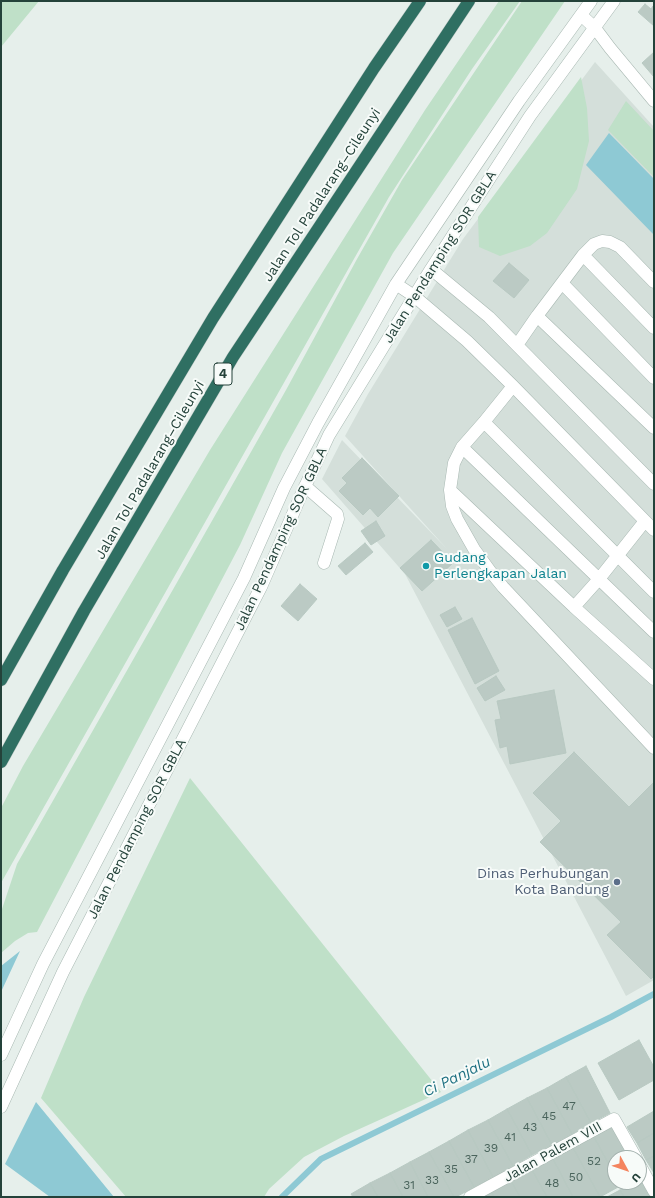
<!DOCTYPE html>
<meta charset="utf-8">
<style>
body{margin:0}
#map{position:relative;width:655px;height:1198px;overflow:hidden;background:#e6efeb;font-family:"Work Sans",sans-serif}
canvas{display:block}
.frame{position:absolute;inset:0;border:2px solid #24423a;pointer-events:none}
.north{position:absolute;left:607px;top:1150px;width:40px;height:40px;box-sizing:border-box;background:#f7fbf9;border:1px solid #a3b1ad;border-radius:50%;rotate:130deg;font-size:11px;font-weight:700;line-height:16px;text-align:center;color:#24423a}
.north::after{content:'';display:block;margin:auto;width:14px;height:18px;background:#f4845f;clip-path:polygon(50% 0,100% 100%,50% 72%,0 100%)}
</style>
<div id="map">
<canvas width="655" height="1198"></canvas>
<div class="frame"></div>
<div class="north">U</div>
</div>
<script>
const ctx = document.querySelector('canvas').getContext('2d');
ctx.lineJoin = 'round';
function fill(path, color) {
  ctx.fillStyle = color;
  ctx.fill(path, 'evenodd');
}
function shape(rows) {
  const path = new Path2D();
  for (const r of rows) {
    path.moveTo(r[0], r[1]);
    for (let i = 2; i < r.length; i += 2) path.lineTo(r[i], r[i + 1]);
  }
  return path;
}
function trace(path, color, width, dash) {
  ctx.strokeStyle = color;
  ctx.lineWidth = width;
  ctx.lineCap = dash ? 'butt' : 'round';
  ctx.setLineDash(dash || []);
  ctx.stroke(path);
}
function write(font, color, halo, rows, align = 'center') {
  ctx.font = font + ' "Work Sans",sans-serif';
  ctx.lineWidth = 4;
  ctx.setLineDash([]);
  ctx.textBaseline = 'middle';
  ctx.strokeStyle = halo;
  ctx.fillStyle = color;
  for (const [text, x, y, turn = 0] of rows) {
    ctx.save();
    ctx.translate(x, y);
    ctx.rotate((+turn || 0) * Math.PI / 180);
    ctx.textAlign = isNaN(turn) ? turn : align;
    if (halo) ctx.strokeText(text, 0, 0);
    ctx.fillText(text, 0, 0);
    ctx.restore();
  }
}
fill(shape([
 [595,62,654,127,654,980,626,996,405,574,322,479,342,440,447,549,345,436,368,394,463,239]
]), '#d4dfda');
fill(shape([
 [1,1,39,1,1,47],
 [499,1,520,1,472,69,389,197,1,883,1,808,23,766,210,450,425,110],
 [522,1,565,1,393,253,282,453,240,545,37,932,28,933,15,941,1,953,1,912,17,864,217,512,286,390,357,259,402,180],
 [581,77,587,108,589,141,577,189,547,233,530,246,500,256,479,247,478,217],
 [626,101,654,131,654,177,608,130],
 [190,778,441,1092,344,1136,304,1157,269,1189,264,1197,126,1197,41,1098,84,997]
]), '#bfe0c8');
fill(shape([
 [609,133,654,179,654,235,586,165],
 [20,951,1,992,1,966],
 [36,1102,114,1197,50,1197,5,1164]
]), '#8ec9d4');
trace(shape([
 [282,1197,321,1159,611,1017,654,994]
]), '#8ec9d4', 6);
const building = shape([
 [645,4,651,9,653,6,654,7,654,26,638,12,645,4],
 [654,52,654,77,642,63,654,52],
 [509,263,529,280,514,298,493,281,509,263],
 [362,458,399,496,378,517,370,508,363,515,339,491,347,483,342,478,362,458],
 [376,521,385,536,371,545,361,531,376,521],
 [431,540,453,563,422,591,400,568,431,540],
 [365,543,373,552,346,575,338,566,365,543],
 [300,584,317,599,298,621,281,606,300,584],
 [455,607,462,619,447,627,440,615,455,607],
 [472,618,499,671,475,684,448,630,472,618],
 [496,676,505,690,485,701,477,688,496,676],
 [554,690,566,753,510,764,507,746,500,748,495,720,501,719,497,701,554,690],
 [574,752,629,807,654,782,654,976,651,979,607,935,621,922,540,842,561,821,533,793,574,752],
 [639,1040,654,1067,654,1080,619,1100,598,1063,639,1040],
 [586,1066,610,1113,591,1123,566,1077,586,1066],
 [566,1077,591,1123,572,1134,547,1088,566,1077],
 [547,1088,572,1134,552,1145,527,1098,547,1088],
 [527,1098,552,1145,532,1155,507,1109,527,1098],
 [507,1109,532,1155,513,1166,488,1120,507,1109],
 [654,1111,654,1133,637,1143,627,1127,654,1111],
 [488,1120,513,1166,493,1177,468,1130,488,1120],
 [613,1123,632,1158,615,1158,615,1176,593,1135,613,1123],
 [468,1130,493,1177,474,1187,449,1141,468,1130],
 [654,1133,654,1156,646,1160,637,1143,654,1133],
 [593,1135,615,1176,615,1182,618,1182,620,1186,600,1197,572,1146,593,1135],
 [449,1141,474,1187,456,1197,454,1197,429,1152,449,1141],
 [572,1146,600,1197,573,1197,552,1157,572,1146],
 [429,1152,454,1197,428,1197,410,1162,429,1152],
 [654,1156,654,1173,646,1160,654,1156],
 [552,1157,573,1197,547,1197,531,1168,552,1157],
 [410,1162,428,1197,403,1197,390,1173,410,1162],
 [531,1168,547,1197,520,1197,510,1179,531,1168],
 [390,1173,403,1197,378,1197,370,1183,390,1173],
 [510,1179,520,1197,494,1197,490,1190,510,1179],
 [640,1179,650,1197,624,1197,620,1190,634,1182,639,1182,640,1179],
 [370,1183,378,1197,353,1197,351,1194,370,1183],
 [490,1190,494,1197,478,1197,490,1190],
 [620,1190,624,1197,607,1197,620,1190]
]);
fill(building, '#bbcac4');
trace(building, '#b8c9c2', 1);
const minor = shape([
 [581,15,595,28,610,48,654,101],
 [583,255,654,328],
 [431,269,489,317,654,484],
 [562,283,654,378],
 [396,284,414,296,467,341,513,386,654,530],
 [537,316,583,255,594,244,602,241,610,242,620,247,654,282],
 [517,345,537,316,654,428],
 [513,386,484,422,462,447,454,463,450,490,574,607,654,679],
 [484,422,654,592],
 [462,447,654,632],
 [305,486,337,514,338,519,324,563],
 [450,490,452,506,457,519,474,549,490,571,503,587,654,748],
 [574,607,599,579,645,521],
 [1,1055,43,964,244,578,284,488,318,423,396,284,519,101,591,1],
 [1,1107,63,972,261,587,302,493,329,435,431,269,530,116,614,1],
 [639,1164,654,1191],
 [470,1197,614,1119,636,1158]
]);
const highway = shape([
 [1,680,63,570,213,318,374,68,420,1],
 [1,762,84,611,233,357,469,1]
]);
trace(minor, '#a8b8b2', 13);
trace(highway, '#c2cac8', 13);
trace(minor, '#fff', 12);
trace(highway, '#2f6f62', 12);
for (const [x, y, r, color] of [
 [426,566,4,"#0f9aa8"],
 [617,882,4,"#5c6f8a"]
]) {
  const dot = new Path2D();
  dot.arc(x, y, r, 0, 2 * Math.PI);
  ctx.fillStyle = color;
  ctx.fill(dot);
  trace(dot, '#f7fbf9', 1.5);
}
write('12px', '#4a645c', null, [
 ["47",569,1106],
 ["45",549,1116],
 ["43",530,1127],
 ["41",510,1137],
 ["39",491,1148],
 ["37",471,1159],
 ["52",594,1161],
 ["35",451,1169],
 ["50",576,1177],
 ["33",432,1180],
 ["48",552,1183],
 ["31",409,1185]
]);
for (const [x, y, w] of [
 [223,374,18]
]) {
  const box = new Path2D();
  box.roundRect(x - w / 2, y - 11, w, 22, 3);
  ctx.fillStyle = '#f7fbf9';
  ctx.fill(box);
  trace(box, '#24423a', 1);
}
write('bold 13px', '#24423a', null, [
 ["4",223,374]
]);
write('14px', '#24423a', '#f7fbf9', [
 ["Jalan Tol Padalarang–Cileunyi",322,195,-57],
 ["Jalan Pendamping SOR GBLA",440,257,-58],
 ["Jalan Tol Padalarang–Cileunyi",150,470,-60],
 ["Jalan Pendamping SOR GBLA",281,539,-65],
 ["Jalan Pendamping SOR GBLA",137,829,-63],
 ["Jalan Palem VIII",553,1152,-29]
]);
write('14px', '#0d838f', '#f7fbf9', [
 ["Gudang",434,558],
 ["Perlengkapan Jalan",434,574]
], 'left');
write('14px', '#4e5e75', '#f7fbf9', [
 ["Dinas Perhubungan",609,874],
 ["Kota Bandung",609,890]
], 'right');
write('italic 15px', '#1c6f80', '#f7fbf9', [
 ["Ci Panjalu",457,1077,-26]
]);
</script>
